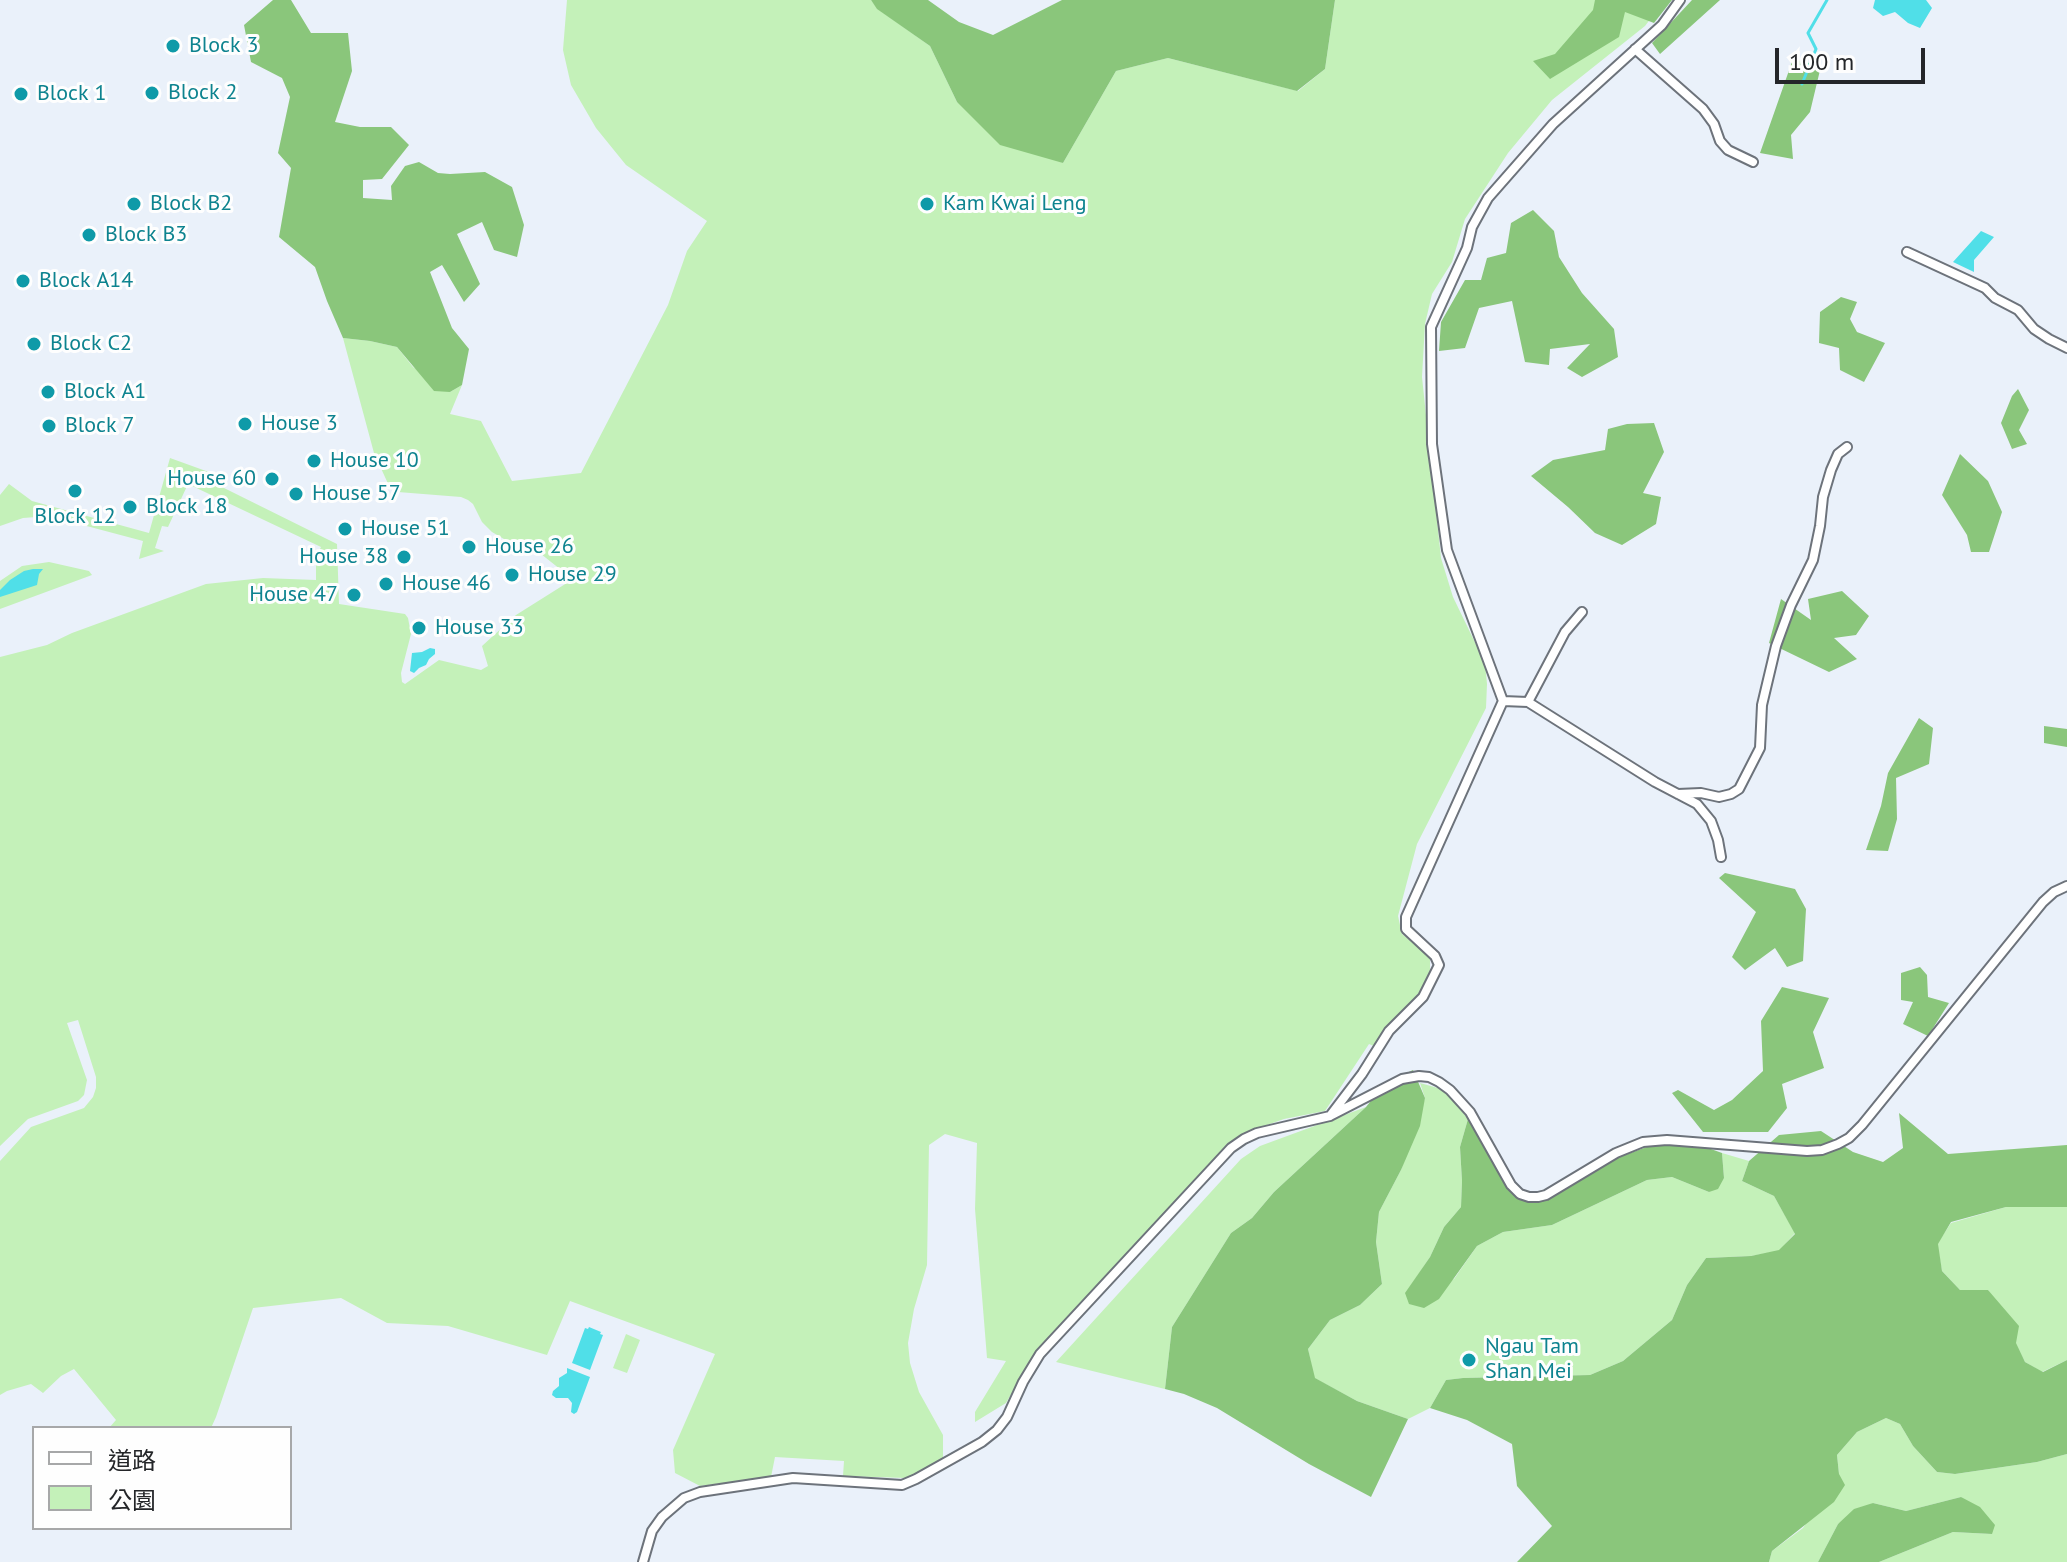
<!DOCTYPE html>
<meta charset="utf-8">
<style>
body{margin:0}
#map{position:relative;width:2067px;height:1562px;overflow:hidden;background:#eaf1fa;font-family:"PT Sans","Noto Sans TC",sans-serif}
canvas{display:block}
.legend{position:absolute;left:32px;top:1426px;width:260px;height:104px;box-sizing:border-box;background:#fefefe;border:2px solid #a7a8a9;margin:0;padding:10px 14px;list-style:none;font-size:24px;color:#242629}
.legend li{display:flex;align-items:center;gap:16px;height:40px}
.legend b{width:40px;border:2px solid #a7a8a9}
.scale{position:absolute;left:1775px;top:48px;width:150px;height:36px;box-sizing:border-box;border:4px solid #242629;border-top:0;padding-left:10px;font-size:24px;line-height:28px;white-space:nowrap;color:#242629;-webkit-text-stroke:6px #fefefe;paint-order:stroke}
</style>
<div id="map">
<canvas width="2067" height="1562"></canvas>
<ul class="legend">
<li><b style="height:10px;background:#fff"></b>道路</li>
<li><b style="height:22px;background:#c4f1b9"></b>公園</li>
</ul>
<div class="scale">100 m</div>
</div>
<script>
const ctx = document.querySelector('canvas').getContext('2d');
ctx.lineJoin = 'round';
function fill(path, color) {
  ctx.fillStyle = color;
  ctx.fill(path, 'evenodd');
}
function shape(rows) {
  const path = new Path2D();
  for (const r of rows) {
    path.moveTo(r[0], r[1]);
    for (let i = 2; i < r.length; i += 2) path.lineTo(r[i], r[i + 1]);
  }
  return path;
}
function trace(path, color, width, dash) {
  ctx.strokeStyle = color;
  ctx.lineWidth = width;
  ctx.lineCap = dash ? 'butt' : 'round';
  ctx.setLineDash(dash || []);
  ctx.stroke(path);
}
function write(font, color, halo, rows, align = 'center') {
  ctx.font = font + ' "PT Sans",sans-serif';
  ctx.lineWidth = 6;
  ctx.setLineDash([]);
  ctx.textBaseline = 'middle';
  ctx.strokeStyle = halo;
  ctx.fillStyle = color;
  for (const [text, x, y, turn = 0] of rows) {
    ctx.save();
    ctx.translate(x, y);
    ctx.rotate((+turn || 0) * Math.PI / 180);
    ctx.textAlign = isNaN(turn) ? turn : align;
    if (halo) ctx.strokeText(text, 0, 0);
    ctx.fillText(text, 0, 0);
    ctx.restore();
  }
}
fill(shape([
 [567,0,871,0,878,9,930,46,957,102,1063,163,1116,71,1168,58,1298,91,1325,69,1335,0,1665,0,1645,26,1552,100,1508,153,1465,219,1452,262,1432,294,1425,324,1422,377,1441,558,1453,597,1485,663,1487,684,1486,708,1417,844,1398,916,1402,934,1430,957,1430,975,1383,1050,1369,1044,1325,1111,1284,1119,1247,1132,1218,1157,1037,1349,1006,1403,975,1422,975,1412,1006,1361,987,1358,975,1209,977,1143,945,1134,929,1145,927,1265,914,1309,908,1343,910,1363,919,1392,943,1435,943,1461,906,1478,843,1476,844,1461,775,1457,771,1477,700,1486,675,1473,673,1450,715,1354,570,1301,547,1355,448,1326,387,1323,341,1298,253,1308,216,1417,211,1428,109,1428,116,1420,74,1369,61,1376,43,1393,31,1384,7,1391,0,1395,0,1161,31,1127,84,1108,93,1097,96,1088,96,1077,78,1020,67,1023,87,1080,84,1095,78,1101,28,1119,0,1146,0,657,47,645,72,633,206,584,263,578,316,580,316,557,321,547,188,484,168,527,162,526,155,548,164,551,139,559,143,541,49,516,23,518,0,526,0,495,9,484,32,501,149,533,170,458,217,475,222,487,337,544,339,604,405,614,408,618,411,634,401,673,402,682,405,684,439,660,481,670,488,666,482,646,516,615,570,581,570,577,541,554,504,539,492,532,482,522,473,504,468,500,461,497,398,492,390,488,374,453,343,338,370,341,397,347,413,367,450,392,462,385,450,414,481,421,512,481,581,473,668,305,687,251,707,221,626,165,596,128,571,85,563,50],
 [49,562,89,571,92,575,0,609,0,581,22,566],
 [1420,1083,1445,1090,1468,1119,1460,1147,1462,1181,1461,1207,1444,1227,1430,1257,1406,1293,1454,1279,1477,1246,1503,1232,1552,1225,1647,1180,1672,1177,1709,1192,1724,1178,1722,1153,1749,1161,1742,1181,1774,1196,1795,1233,1779,1251,1751,1256,1706,1258,1687,1285,1672,1320,1623,1361,1590,1375,1463,1378,1446,1380,1430,1408,1408,1419,1357,1401,1314,1378,1308,1349,1330,1320,1360,1305,1382,1284,1376,1242,1379,1212,1401,1170,1425,1098],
 [1366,1107,1274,1192,1252,1218,1231,1233,1172,1327,1165,1389,1056,1362,1241,1159,1260,1146],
 [2006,1207,2067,1207,2067,1360,2042,1372,2025,1362,1988,1290,1961,1291,1942,1271,1937,1244,1951,1223],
 [626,1334,640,1340,627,1373,613,1368],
 [1886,1418,1900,1424,1913,1446,1937,1472,1955,1474,2037,1462,2067,1454,2067,1562,1879,1562,1953,1532,1992,1534,1961,1497,1906,1511,1873,1503,1838,1524,1818,1562,1769,1562,1772,1551,1803,1528,1839,1474,1837,1455,1857,1432]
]), '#c4f1b9');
fill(shape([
 [273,0,291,0,311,33,348,33,352,71,335,122,360,127,391,127,409,145,382,179,363,180,363,198,392,200,391,186,405,166,419,162,438,173,450,174,485,172,512,187,524,225,517,257,494,250,482,222,457,234,480,284,464,302,442,265,430,272,452,328,469,349,462,385,450,392,434,391,397,347,370,341,343,338,327,301,315,267,279,237,291,168,278,153,290,97,282,78,251,62,244,25],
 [871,0,928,0,959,22,993,35,1062,0,1335,0,1325,69,1297,91,1168,58,1116,71,1063,163,1000,145,957,102,930,46,877,9],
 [1595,0,1672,0,1654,23,1625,12,1619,37,1550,79,1533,61,1555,54,1593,10],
 [1692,0,1720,0,1660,54,1652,43],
 [1793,59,1821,66,1810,112,1791,135,1793,159,1760,153],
 [1533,210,1554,231,1559,257,1582,293,1614,329,1618,357,1582,377,1567,368,1590,344,1550,349,1549,365,1525,362,1512,301,1479,308,1465,348,1439,351,1441,322,1465,280,1481,280,1487,258,1506,253,1511,223],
 [1841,297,1857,302,1850,319,1857,332,1885,343,1864,382,1840,370,1839,348,1819,343,1820,312],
 [2018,389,2029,410,2019,430,2027,444,2012,449,2001,423,2012,396],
 [1654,423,1664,452,1643,493,1661,497,1656,524,1622,545,1595,533,1568,507,1531,476,1553,460,1605,450,1608,429,1627,424],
 [1960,454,1988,481,2002,512,1989,552,1971,552,1967,535,1942,495],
 [1842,591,1869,616,1856,635,1834,638,1857,659,1829,672,1769,643,1781,599,1811,620,1808,599],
 [1919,718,1933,728,1929,764,1896,778,1897,819,1888,851,1866,850,1881,806,1888,773],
 [2044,726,2067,729,2067,747,2044,743],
 [1725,873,1795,889,1806,909,1803,961,1787,967,1775,948,1745,970,1732,957,1756,912,1719,878],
 [1920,967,1927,975,1928,997,1949,1003,1928,1036,1903,1024,1913,1002,1901,1000,1901,973],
 [1782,987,1829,998,1813,1032,1824,1068,1782,1084,1787,1108,1768,1132,1703,1132,1672,1093,1678,1090,1714,1110,1732,1100,1763,1071,1761,1021],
 [1413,1070,1425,1098,1420,1126,1401,1170,1379,1212,1376,1242,1382,1284,1360,1305,1330,1320,1308,1349,1315,1378,1357,1401,1408,1419,1371,1497,1309,1464,1217,1408,1184,1394,1165,1389,1172,1327,1231,1233,1252,1218,1274,1192,1366,1107,1385,1083],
 [1899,1113,1948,1154,2067,1145,2067,1207,2006,1207,1951,1222,1938,1244,1942,1271,1960,1290,1988,1290,2019,1326,2016,1343,2025,1362,2043,1372,2067,1360,2067,1454,2037,1462,1955,1474,1937,1472,1913,1446,1900,1424,1886,1418,1857,1432,1837,1455,1839,1474,1845,1485,1834,1502,1772,1551,1769,1562,1517,1562,1552,1526,1517,1486,1512,1444,1467,1420,1430,1408,1446,1380,1463,1378,1590,1375,1623,1361,1672,1320,1687,1285,1706,1258,1751,1256,1779,1250,1795,1234,1774,1196,1742,1181,1749,1161,1779,1135,1821,1131,1853,1152,1883,1162,1903,1148],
 [1468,1119,1509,1190,1544,1199,1617,1158,1655,1144,1697,1144,1722,1153,1724,1178,1718,1189,1709,1192,1672,1177,1647,1180,1552,1225,1503,1232,1477,1246,1439,1299,1424,1308,1409,1304,1405,1293,1430,1257,1444,1227,1461,1207,1462,1181,1460,1147],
 [1961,1497,1980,1507,1995,1525,1992,1534,1953,1532,1879,1562,1818,1562,1838,1524,1854,1509,1873,1503,1906,1511]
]), '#8ac67b');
fill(shape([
 [1875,0,1926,0,1932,8,1920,28,1908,23,1895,12,1883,16,1873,8],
 [1981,231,1994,237,1974,260,1974,272,1953,262],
 [33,569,43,569,39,574,37,585,0,597,0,590,10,580,24,571],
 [430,648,435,649,435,654,429,659,426,665,419,668,414,673,410,671,412,653,422,652],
 [589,1327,601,1332,600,1334,603,1335,590,1370,572,1363,585,1328,588,1329],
 [567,1368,590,1377,577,1412,574,1414,571,1412,572,1403,568,1398,556,1398,552,1395,553,1391,559,1386,559,1378,567,1373]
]), '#50dfe8');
trace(shape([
 [1802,84,1816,49,1808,33,1827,0]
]), '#50dfe8', 3);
const street = shape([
 [1635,49,1703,109,1714,124,1720,141,1728,150,1753,162],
 [1907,252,1985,288,1995,298,2018,310,2034,329,2049,339,2067,348],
 [1503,701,1528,702,1655,782,1697,804,1711,821,1718,840,1721,857],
 [1528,702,1565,632,1582,612],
 [1678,794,1701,793,1719,797,1731,794,1739,789,1760,748,1762,705,1776,646,1791,605,1813,560,1820,526,1823,497,1831,470,1838,454,1847,447],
 [1330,1116,1362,1074,1389,1031,1423,997,1439,965,1435,956,1406,929,1406,917,1503,701,1447,550,1432,444,1431,327,1467,248,1472,227,1488,198,1553,124,1662,25,1680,0],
 [643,1562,652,1531,662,1517,684,1498,700,1492,793,1478,902,1485,916,1479,982,1442,997,1430,1007,1417,1023,1382,1040,1354,1231,1148,1244,1139,1257,1133,1330,1116,1402,1079,1419,1076,1429,1077,1439,1082,1450,1090,1470,1112,1511,1185,1520,1194,1529,1197,1538,1197,1546,1195,1616,1153,1643,1142,1667,1140,1807,1151,1822,1150,1838,1144,1849,1138,1862,1125,2043,902,2054,892,2067,886]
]);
trace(street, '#6d737b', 12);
trace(street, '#fff', 8);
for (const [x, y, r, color] of [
 [173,46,8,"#0f9aa8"],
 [152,93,8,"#0f9aa8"],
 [21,94,8,"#0f9aa8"],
 [134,204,8,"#0f9aa8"],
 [927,204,8,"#0f9aa8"],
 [89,235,8,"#0f9aa8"],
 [23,281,8,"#0f9aa8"],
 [34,344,8,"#0f9aa8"],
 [48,392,8,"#0f9aa8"],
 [245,424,8,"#0f9aa8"],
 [49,426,8,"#0f9aa8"],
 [314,461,8,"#0f9aa8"],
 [272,479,8,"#0f9aa8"],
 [75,491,8,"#0f9aa8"],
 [296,494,8,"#0f9aa8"],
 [130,507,8,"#0f9aa8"],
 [345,529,8,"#0f9aa8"],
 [469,547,8,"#0f9aa8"],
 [404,557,8,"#0f9aa8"],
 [512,575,8,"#0f9aa8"],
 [386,584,8,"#0f9aa8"],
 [354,595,8,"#0f9aa8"],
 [419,628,8,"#0f9aa8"],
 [1469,1360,8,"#0f9aa8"]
]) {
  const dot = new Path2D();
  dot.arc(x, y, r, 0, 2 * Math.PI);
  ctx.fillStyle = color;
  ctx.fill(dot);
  trace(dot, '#fefefe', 3);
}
write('22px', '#0d838f', '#fefefe', [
 ["Block 3",189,46],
 ["Block 2",168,93],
 ["Block 1",37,94],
 ["Block B2",150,204],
 ["Kam Kwai Leng",943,204],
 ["Block B3",105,235],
 ["Block A14",39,281],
 ["Block C2",50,344],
 ["Block A1",64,392],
 ["House 3",261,424],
 ["Block 7",65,426],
 ["House 10",330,461],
 ["House 60",256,479,"right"],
 ["House 57",312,494],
 ["Block 18",146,507],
 ["Block 12",75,517,"center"],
 ["House 51",361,529],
 ["House 26",485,547],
 ["House 38",388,557,"right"],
 ["House 29",528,575],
 ["House 46",402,584],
 ["House 47",338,595,"right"],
 ["House 33",435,628],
 ["Ngau Tam",1485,1347],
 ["Shan Mei",1485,1372]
], 'left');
</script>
